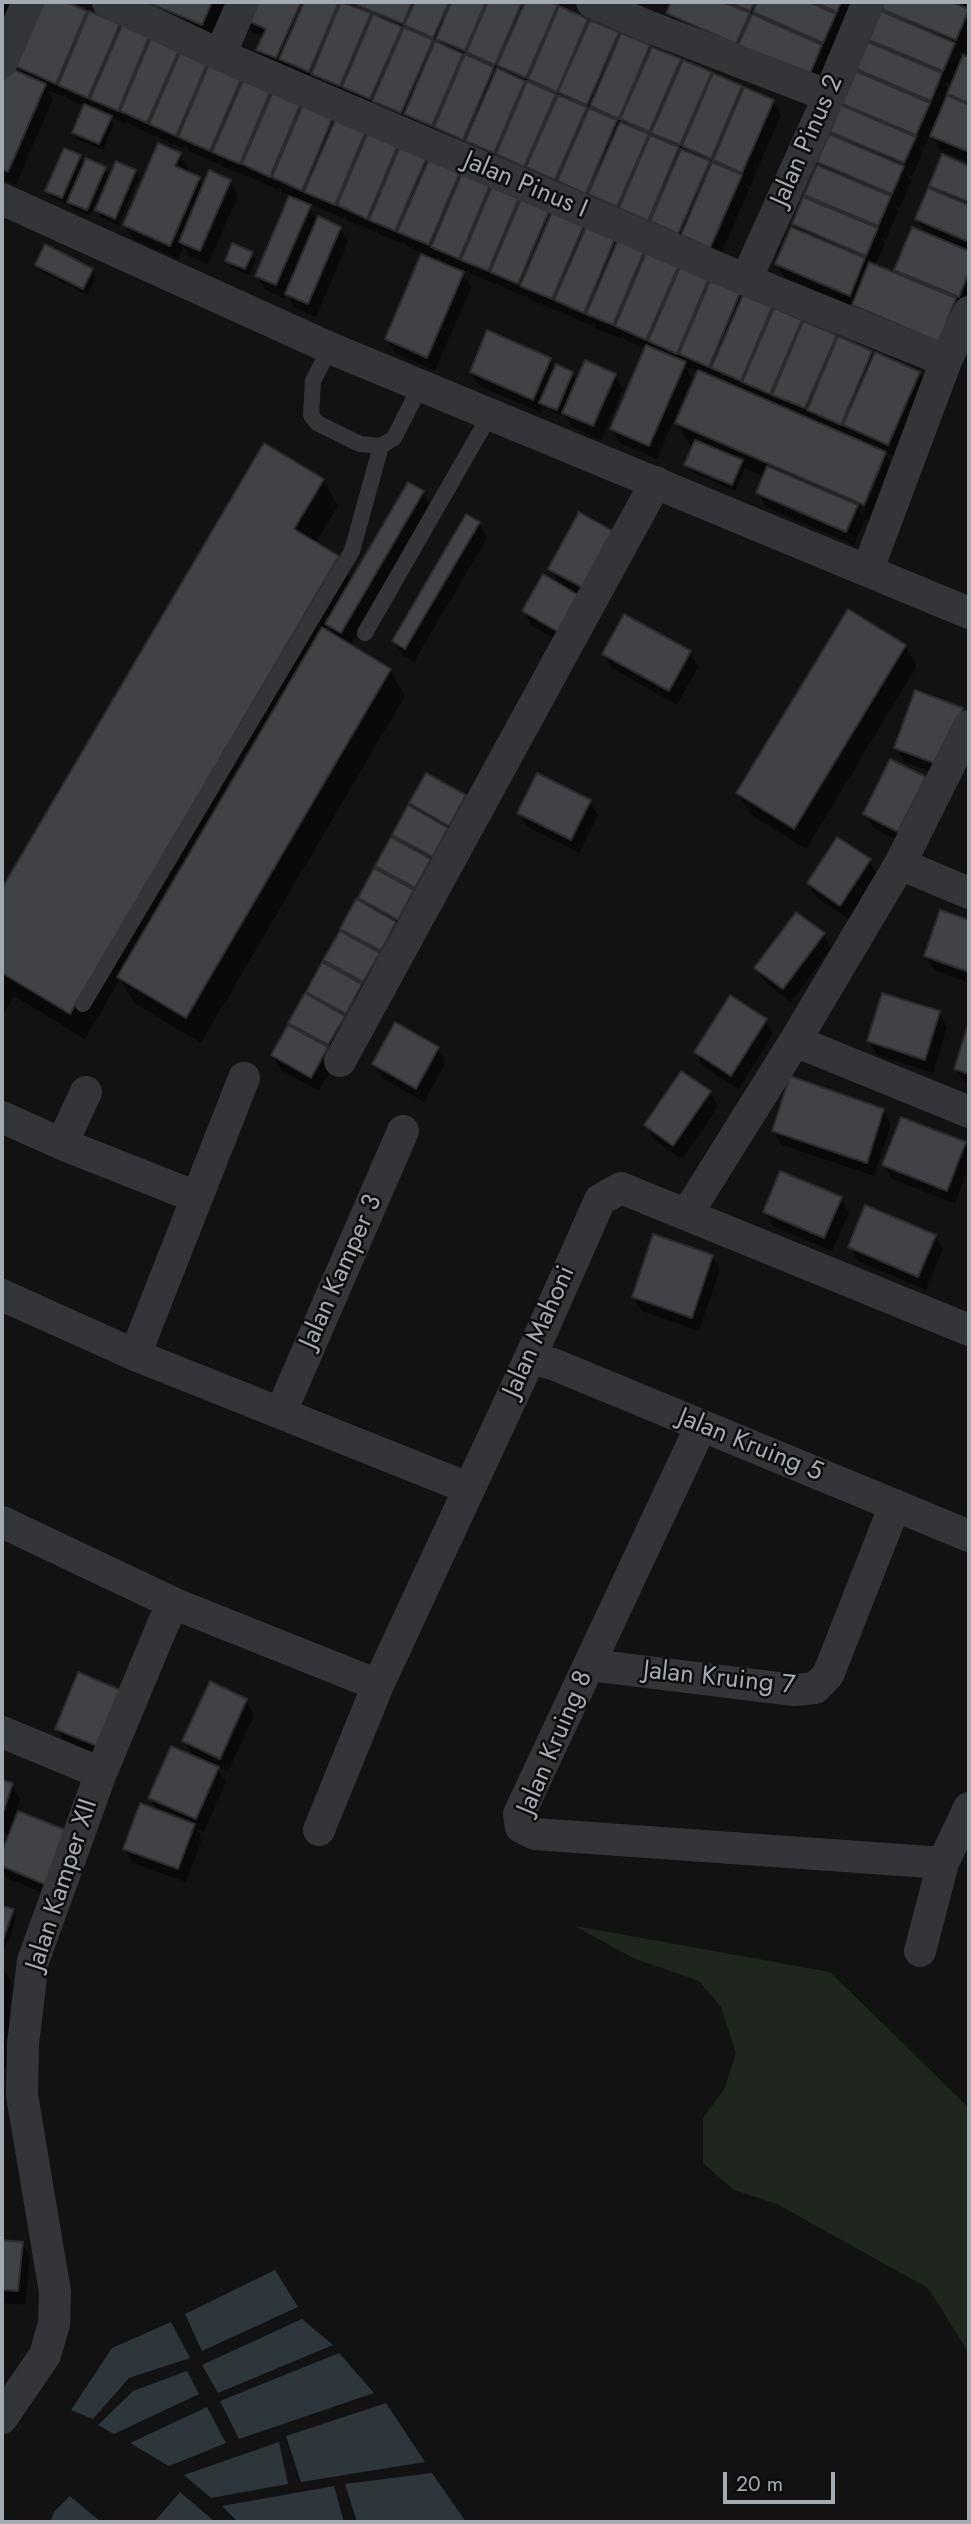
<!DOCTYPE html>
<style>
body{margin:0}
#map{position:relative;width:971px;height:2524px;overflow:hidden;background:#121213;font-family:Jost,sans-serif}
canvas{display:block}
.frame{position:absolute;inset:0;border:4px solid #a4abb3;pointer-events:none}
.scale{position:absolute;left:723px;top:2472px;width:112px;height:32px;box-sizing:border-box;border:4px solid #a4abb3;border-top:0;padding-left:9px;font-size:21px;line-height:24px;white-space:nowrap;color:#a4abb3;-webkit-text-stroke:5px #0d0d0e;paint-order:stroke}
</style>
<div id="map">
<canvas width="971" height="2524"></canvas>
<div class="frame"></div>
<div class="scale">20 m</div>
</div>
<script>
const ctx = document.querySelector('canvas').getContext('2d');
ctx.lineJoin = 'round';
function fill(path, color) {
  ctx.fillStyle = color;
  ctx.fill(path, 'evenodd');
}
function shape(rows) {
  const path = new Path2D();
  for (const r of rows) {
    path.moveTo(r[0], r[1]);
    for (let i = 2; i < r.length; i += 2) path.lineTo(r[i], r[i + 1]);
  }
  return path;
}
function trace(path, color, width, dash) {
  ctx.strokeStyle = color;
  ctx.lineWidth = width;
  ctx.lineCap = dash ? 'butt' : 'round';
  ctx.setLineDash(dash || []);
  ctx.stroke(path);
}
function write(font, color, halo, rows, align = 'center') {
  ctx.font = font + ' Jost,sans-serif';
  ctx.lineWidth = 5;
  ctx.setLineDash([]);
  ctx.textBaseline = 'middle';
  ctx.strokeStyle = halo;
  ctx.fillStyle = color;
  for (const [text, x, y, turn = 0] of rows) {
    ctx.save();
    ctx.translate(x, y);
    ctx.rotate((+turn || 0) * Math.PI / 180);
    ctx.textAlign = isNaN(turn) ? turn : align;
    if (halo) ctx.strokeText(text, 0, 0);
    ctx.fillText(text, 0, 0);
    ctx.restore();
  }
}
fill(shape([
 [575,1926,830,1972,969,2108,969,2353,928,2288,777,2204,734,2190,703,2163,703,2118,725,2088,736,2053,721,2007,699,1981,633,1958]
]), '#1e261e');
fill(shape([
 [275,2270,298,2307,202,2351,185,2314],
 [302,2319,333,2345,218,2393,202,2365],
 [171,2322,190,2358,129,2378,93,2419,71,2410,112,2348],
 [339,2353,374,2393,239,2439,220,2401],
 [187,2371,199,2394,114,2434,98,2425,133,2391],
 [386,2403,425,2462,301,2482,286,2436],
 [207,2407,226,2443,169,2466,130,2443],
 [279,2442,288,2484,211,2498,184,2475],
 [432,2473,466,2522,357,2522,345,2484],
 [334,2486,344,2522,238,2522,222,2506],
 [180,2492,215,2522,154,2522],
 [70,2496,101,2522,50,2522,54,2512]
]), '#2c363b');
fill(shape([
 [2,2,18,2,2,40],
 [40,2,63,2,86,12,89,17,119,26,122,31,148,39,151,44,178,51,180,56,210,66,300,104,303,110,332,119,335,124,365,132,368,137,397,147,400,152,425,159,428,164,459,174,462,179,489,187,492,191,548,212,551,218,583,227,585,232,614,241,617,246,643,254,646,258,676,268,679,273,707,281,710,286,739,295,742,300,771,309,774,313,800,322,803,326,835,337,838,341,871,352,874,358,919,373,927,387,896,458,885,453,897,474,876,525,865,520,854,545,766,507,758,492,765,477,745,468,735,491,690,471,686,464,694,446,689,444,677,423,699,372,686,367,692,378,657,459,620,443,612,429,646,349,625,340,622,335,621,339,596,328,593,323,592,326,564,314,561,309,560,312,530,300,527,295,526,297,500,286,497,282,496,284,471,274,468,269,467,272,460,269,471,288,435,371,395,353,387,339,424,253,407,246,404,241,403,244,379,234,376,229,375,232,347,220,344,215,343,218,314,206,312,201,310,204,307,202,318,222,340,228,348,242,316,317,295,308,286,293,284,298,266,290,257,276,292,196,282,192,279,187,278,190,252,178,249,174,248,177,222,166,220,161,218,164,189,151,186,146,184,149,159,138,156,133,155,136,130,125,127,121,126,124,110,117,114,124,103,150,77,139,73,132,85,106,68,99,65,94,64,97,47,90,53,99,16,185,2,179,2,87,9,69,18,74,13,64],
 [69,88,97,100,96,103,69,92],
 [253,167,279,179,277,182,253,171],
 [438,256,443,265,436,262],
 [565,303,593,315,591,318,565,307],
 [879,464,883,464,862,514,859,512],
 [136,2,232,2,214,45],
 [250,2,545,2,556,7,559,11,587,20,590,25,618,34,620,38,648,47,651,52,680,61,682,65,710,74,713,79,741,87,744,92,773,101,781,115,750,186,745,184,749,190,718,261,267,64,258,50,264,37,252,32,244,18],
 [430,30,438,43,434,43,427,31],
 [672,2,855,2,845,25,839,22,843,29,831,56,825,53,829,60,817,89,676,27,668,13],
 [886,2,969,2,969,57,965,50,964,53,958,51,963,60,964,57,969,59,969,162,940,150,931,133,924,148,919,146,923,153,912,176,907,174,911,181,900,207,894,204,898,211,886,240,881,237,885,244,875,266,900,277,896,270,925,234,917,219,935,193,931,186,943,156,969,167,969,305,947,355,855,308,785,278,777,264,798,232,794,224,810,202,806,195,824,170,819,162,836,139,832,132,848,110,844,103,862,76,858,69,875,47,871,40,887,16,883,9],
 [945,82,953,85,950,91],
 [948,91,953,100,946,97],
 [179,154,188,169,186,173,198,178,204,188,230,181,238,196,208,264,189,256,184,247,178,259,133,239,125,225],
 [79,156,84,165,104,168,108,175,90,216,72,209,67,200,66,204,51,197,47,191],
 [135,171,139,178,118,225,101,217,97,210],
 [252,254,256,260,249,275,231,267,227,261],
 [37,265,92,270,96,277,87,295,41,271],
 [549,359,555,369,572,373,577,382,615,375,623,389,601,440,572,427,562,410,560,415,543,407,541,413,480,386,471,372],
 [265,445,323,480,338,506,315,544,338,558,352,581,409,484,423,493,431,507,350,646,390,670,405,696,201,1043,134,1003,120,979,85,1039,14,996,2,1017,2,891],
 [328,626,334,637,325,631],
 [580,515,595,604,577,593,587,611,568,646,532,626,524,611,560,586,550,569],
 [479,523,487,538,414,662,402,655,394,641],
 [905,646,917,666,806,849,750,814,738,793],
 [690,653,698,667,677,705,612,668,604,654],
 [962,710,969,722,950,779,904,762,896,748],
 [891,761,933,793,906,845,873,828,865,813],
 [465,796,473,810,437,863,429,859,434,867,419,894,412,890,417,898,402,925,394,921,399,930,385,957,377,953,382,961,367,988,360,984,365,992,350,1019,342,1015,347,1024,332,1051,326,1047,335,1063,319,1091,281,1070,273,1055,295,1031,290,1023,313,1000,308,992,330,969,325,960,347,937,342,929,364,906,360,897,382,874,377,866,399,843,394,835,417,812,411,803],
 [589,801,598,815,579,853,527,827,519,813],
 [869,861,877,875,849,919,817,898,809,884],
 [941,912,969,922,969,971,935,958,935,962,969,974,969,983,934,970,926,956],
 [823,934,831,948,791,1002,765,982,757,968],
 [939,1012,947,1027,933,1073,877,1055,869,1041],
 [765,1020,773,1034,739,1089,704,1067,696,1053],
 [969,1028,969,1085,964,1083,956,1069],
 [438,1048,446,1062,424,1102,382,1078,374,1064],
 [682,1073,710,1092,718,1107,682,1159,654,1140,646,1125],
 [883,1110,891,1124,874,1176,782,1145,774,1130],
 [965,1144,969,1151,969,1168,955,1204,892,1179,884,1165],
 [840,1198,849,1213,832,1251,773,1226,765,1212],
 [935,1236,943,1250,926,1290,858,1261,850,1246],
 [712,1256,720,1270,699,1331,642,1311,634,1297],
 [79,1675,110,1761,65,1743,57,1729],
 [246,1701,254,1715,228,1772,216,1766,226,1782,204,1832,197,1829,202,1839,186,1882,133,1863,125,1848,158,1811,150,1798,194,1758,184,1741],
 [2,1782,12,1785,20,1799,11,1826,13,1827,54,1898,7,1878,2,1870,2,1857,10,1836,2,1833],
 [2,1907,12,1911,16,1918,6,1948,2,1947],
 [2,1967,11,1981,7,2068,2,2068],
 [2,2241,22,2243,30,2257,25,2305,2,2303]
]), '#0007');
const building = shape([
 [38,2,67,2,87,11,56,84,11,64,38,2],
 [147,2,212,2,202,25,147,2],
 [248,2,301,2,276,58,256,50,266,29,242,18,248,2],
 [304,2,339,2,309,72,279,59,304,2],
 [341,2,371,13,340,86,311,74,341,2],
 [350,2,412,2,403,24,350,2],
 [415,2,449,2,433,38,404,25,415,2],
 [451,2,486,2,465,51,436,39,451,2],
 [488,2,522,2,495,65,466,52,488,2],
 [525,2,549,2,558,5,526,78,497,65,525,2],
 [671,2,723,2,750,13,736,44,666,13,671,2],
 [728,2,755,2,750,11,728,2],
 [757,2,809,2,836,14,823,43,753,12,757,2],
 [814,2,841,2,837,12,814,2],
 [884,2,951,2,969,9,956,40,881,9,884,2],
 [559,6,588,19,557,92,528,79,559,6],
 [89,11,120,24,88,98,58,85,89,11],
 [881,11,955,43,943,71,869,40,881,11],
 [373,14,402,27,370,99,342,87,373,14],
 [752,14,822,45,809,76,738,45,752,14],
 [590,20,619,32,587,105,558,92,590,20],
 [122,25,149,37,118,111,90,99,122,25],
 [404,27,433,40,401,113,372,101,404,27],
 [621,33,650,45,619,119,590,106,621,33],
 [151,38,179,50,147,123,120,111,151,38],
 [435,41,463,54,432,126,404,114,435,41],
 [868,42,942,73,931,101,856,69,868,42],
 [652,47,681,59,649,132,620,119,652,47],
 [181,50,208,62,176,136,149,124,181,50],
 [465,54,494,67,463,140,434,127,465,54],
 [963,55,969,57,969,103,947,94,963,55],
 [683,60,712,72,680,145,651,133,683,60],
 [209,64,242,77,210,151,178,137,209,64],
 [8,67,46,84,8,172,2,169,2,83,8,67],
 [497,68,525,81,494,153,465,141,497,68],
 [856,71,930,103,916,135,842,104,856,71],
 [713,73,742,86,711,159,682,146,713,73],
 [244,78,271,90,240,164,212,152,244,78],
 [527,81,556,94,524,167,496,154,527,81],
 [744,87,774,100,742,173,713,160,744,87],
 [273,91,301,103,270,177,242,164,273,91],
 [558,95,587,107,555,180,526,167,558,95],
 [947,95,969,105,969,152,930,136,947,95],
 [84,104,112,116,99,144,72,133,84,104],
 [303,104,333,117,302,191,272,177,303,104],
 [841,105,916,137,904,163,830,132,841,105],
 [589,108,617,120,586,194,557,181,589,108],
 [336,118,366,131,335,205,304,192,336,118],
 [620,122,649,134,617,207,588,194,620,122],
 [368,132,398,145,367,219,337,205,368,132],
 [829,134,904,166,892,194,817,162,829,134],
 [650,135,679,147,648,221,619,208,650,135],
 [158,143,181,153,175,166,200,177,170,246,123,225,158,143],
 [400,146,427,157,395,231,369,220,400,146],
 [64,148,81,155,62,198,45,191,64,148],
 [681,149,710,161,678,234,650,221,681,149],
 [942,154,969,166,969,202,929,186,942,154],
 [86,158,106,167,87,210,67,202,86,158],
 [429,159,460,172,429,245,397,232,429,159],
 [116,161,136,170,115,219,95,210,116,161],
 [712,162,742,175,710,248,681,235,712,162],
 [817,165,891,196,878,226,804,195,817,165],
 [209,170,231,180,200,251,179,242,209,170],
 [462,173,490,185,459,259,431,247,462,173],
 [492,186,519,198,488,271,461,260,492,186],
 [928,188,969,205,969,242,915,219,928,188],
 [289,196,311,205,276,285,255,276,289,196],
 [803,197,878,228,866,256,792,224,803,197],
 [521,199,549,211,518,284,490,272,521,199],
 [552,212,584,225,552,299,520,286,552,212],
 [318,216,341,227,308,304,285,294,318,216],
 [586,227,615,239,584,313,554,300,586,227],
 [791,227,865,258,850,296,775,264,791,227],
 [912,227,969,251,969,272,959,297,894,270,912,227],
 [618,240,644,252,613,325,586,314,618,240],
 [232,243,253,252,245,269,225,261,232,243],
 [45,244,93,269,83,289,35,265,45,244],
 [646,253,678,267,646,340,615,326,646,253],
 [421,254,464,272,427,358,385,339,421,254],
 [869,262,956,298,939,342,852,305,869,262],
 [680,267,708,280,677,354,648,341,680,267],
 [710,281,740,293,709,367,679,354,710,281],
 [743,295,772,307,741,381,711,368,743,295],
 [774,308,802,320,770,394,742,382,774,308],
 [803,321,837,335,805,408,772,395,803,321],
 [487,330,551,358,533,400,470,372,487,330],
 [838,336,872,351,841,425,807,410,838,336],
 [646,345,686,362,649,446,610,429,646,345],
 [875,352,920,372,888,445,843,425,875,352],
 [585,360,616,374,593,426,562,413,585,360],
 [556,364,573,372,557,410,539,403,556,364],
 [698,370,886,452,864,505,675,423,698,370],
 [695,440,743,460,732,485,684,465,695,440],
 [264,443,324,479,294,529,339,556,70,1014,2,973,2,888,264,443],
 [767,466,858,505,846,532,756,493,767,466],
 [408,482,424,491,341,633,325,624,408,482],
 [579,512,618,534,587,590,548,569,579,512],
 [466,514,480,522,405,649,392,641,466,514],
 [543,574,580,596,560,633,522,611,543,574],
 [848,609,906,645,794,829,736,793,848,609],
 [624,614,691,651,669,691,602,654,624,614],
 [322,627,391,669,186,1018,117,977,322,627],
 [915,690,963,708,942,766,894,748,915,690],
 [890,759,926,777,898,832,863,814,890,759],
 [426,773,466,795,449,826,409,803,426,773],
 [537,773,591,800,571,840,517,813,537,773],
 [408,805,448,828,433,857,392,835,408,805],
 [391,837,431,859,415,888,375,866,391,837],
 [837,837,871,859,840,906,807,883,837,837],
 [374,868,414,890,398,920,358,898,374,868],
 [356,899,396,922,381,951,340,929,356,899],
 [940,910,969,920,969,972,924,956,940,910],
 [796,912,825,933,783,989,754,968,796,912],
 [340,931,380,953,363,982,323,960,340,931],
 [322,962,362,984,346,1014,306,992,322,962],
 [305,993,345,1016,328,1045,288,1023,305,993],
 [882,993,940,1011,925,1060,867,1041,882,993],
 [730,995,767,1019,731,1076,694,1052,730,995],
 [395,1022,439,1047,416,1089,372,1064,395,1022],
 [288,1025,328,1047,311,1078,271,1055,288,1025],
 [968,1025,969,1026,969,1074,954,1069,968,1025],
 [681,1071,711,1091,673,1146,644,1125,681,1071],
 [790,1076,884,1109,867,1163,772,1131,790,1076],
 [901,1117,966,1142,947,1191,882,1165,901,1117],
 [780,1171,842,1197,824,1238,763,1212,780,1171],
 [865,1205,936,1235,918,1277,848,1247,865,1205],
 [653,1234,713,1255,692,1318,632,1297,653,1234],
 [78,1672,125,1692,102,1748,55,1729,78,1672],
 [210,1681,247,1699,220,1759,182,1741,210,1681],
 [171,1746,219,1767,196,1819,148,1798,171,1746],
 [2,1780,13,1783,2,1816,2,1780],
 [140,1803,195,1824,178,1869,123,1849,140,1803],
 [18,1811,68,1831,46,1885,2,1866,2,1852,18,1811],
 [2,1906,14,1909,2,1943,2,1906],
 [2,2240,23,2242,18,2291,2,2290,2,2240]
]);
fill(building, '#414246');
trace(building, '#2c2c2f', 2);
trace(shape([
 [330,348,313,381,311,415,317,423,360,444,381,446,394,438,420,387],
 [365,633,491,413],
 [83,1004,352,551,381,446]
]), '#333538', 16);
trace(shape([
 [108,2,220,55,746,280,946,361],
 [592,2,647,26,829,96],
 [220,55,243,2],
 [2,62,28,2],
 [2,199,330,348,969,613],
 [746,280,829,96,868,2],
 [868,569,946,361,969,312],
 [900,864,969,893],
 [795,1041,969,1112],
 [340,1061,656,482],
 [2,1117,62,1144,196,1197],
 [62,1144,86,1092],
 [687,1214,795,1041,900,864,969,726],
 [2,1295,135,1355,468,1488],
 [135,1355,244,1078],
 [530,1358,553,1364,969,1536],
 [281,1412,403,1131],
 [701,1426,519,1814,521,1827,535,1834,943,1863],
 [2,1522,175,1604,378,1685],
 [590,1665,794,1690,815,1688,828,1675,895,1505],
 [2,1732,101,1773],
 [319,1830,378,1685,530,1358,600,1200,621,1188,969,1330],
 [920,1951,943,1863,969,1808],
 [2,2418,45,2355,54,2324,55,2292,22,2095,23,2044,33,1961,101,1773,164,1622,175,1604]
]), '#333538', 32);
write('26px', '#a4abb3', '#0d0d0e', [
 ["Jalan Pinus 2",808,141,-66],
 ["Jalan Pinus I",525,186,23],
 ["Jalan Kamper 3",342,1272,-66],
 ["Jalan Mahoni",540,1332,-66],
 ["Jalan Kruing 5",750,1446,22],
 ["Jalan Kruing 7",719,1679,6],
 ["Jalan Kruing 8",556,1743,-67],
 ["Jalan Kamper XII",63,1885,-72]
]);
</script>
